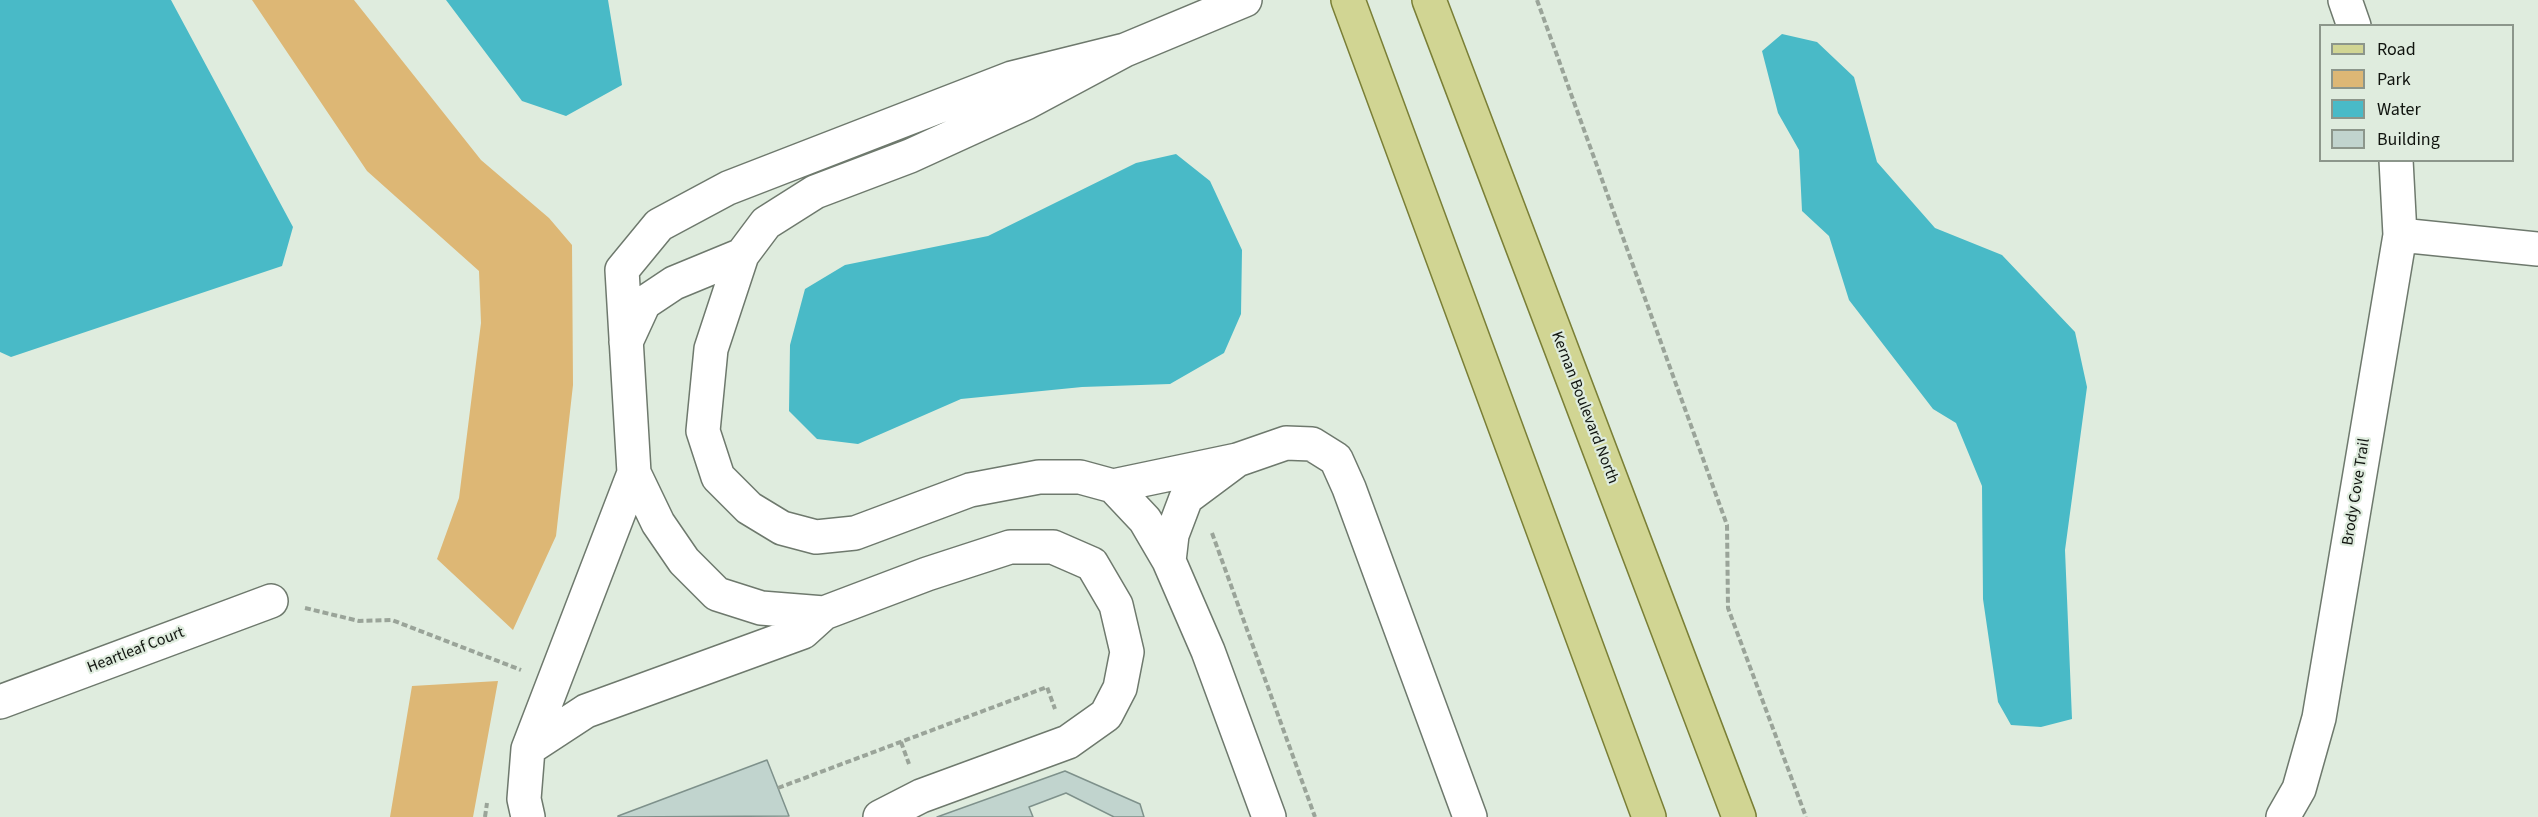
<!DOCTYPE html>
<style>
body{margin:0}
#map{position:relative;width:2538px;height:817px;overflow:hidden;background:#dfecde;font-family:"Source Sans 3",sans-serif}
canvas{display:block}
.legend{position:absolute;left:2319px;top:24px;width:195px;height:138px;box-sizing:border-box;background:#dfecde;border:2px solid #8c968b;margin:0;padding:8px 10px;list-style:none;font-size:18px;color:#10140f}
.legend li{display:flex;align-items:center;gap:12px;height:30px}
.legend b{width:30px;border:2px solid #8c968b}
</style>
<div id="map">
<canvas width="2538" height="817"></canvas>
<ul class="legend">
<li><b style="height:8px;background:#d1d593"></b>Road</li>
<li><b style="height:16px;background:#ddb775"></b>Park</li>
<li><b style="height:16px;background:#49bac7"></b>Water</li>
<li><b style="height:16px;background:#c1d4ce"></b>Building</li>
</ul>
</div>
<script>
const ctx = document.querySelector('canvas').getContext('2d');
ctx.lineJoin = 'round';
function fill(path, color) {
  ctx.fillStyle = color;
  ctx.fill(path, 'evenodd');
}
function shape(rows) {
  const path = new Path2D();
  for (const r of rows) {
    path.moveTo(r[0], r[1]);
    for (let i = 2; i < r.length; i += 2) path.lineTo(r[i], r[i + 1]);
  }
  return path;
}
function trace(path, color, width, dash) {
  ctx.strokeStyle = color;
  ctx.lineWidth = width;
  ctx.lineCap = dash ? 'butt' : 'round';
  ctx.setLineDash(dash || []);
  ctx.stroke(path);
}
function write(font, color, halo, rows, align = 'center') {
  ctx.font = font + ' "Source Sans 3",sans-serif';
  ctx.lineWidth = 4.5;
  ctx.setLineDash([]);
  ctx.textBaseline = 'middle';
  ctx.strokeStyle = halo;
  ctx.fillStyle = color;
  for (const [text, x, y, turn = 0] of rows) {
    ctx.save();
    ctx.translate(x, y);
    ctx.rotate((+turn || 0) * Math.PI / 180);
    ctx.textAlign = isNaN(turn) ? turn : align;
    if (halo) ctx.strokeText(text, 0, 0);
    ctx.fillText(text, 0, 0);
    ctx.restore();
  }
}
fill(shape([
 [252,0,354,0,481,160,549,218,572,245,573,385,556,536,513,630,437,559,459,498,481,323,479,271,367,171],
 [498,681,473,817,390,817,412,686]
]), '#ddb775');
fill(shape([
 [0,0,171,0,293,227,282,266,11,357,0,352],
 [446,0,608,0,622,85,566,116,522,101],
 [1782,34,1817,42,1854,77,1877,162,1935,228,2002,255,2075,332,2087,387,2065,550,2072,719,2041,727,2011,725,1998,702,1983,599,1982,486,1956,423,1933,409,1849,300,1829,236,1802,211,1799,150,1778,113,1762,51],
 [1176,154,1210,181,1242,250,1241,314,1224,353,1170,384,1082,387,961,399,858,444,817,439,789,411,790,345,805,289,845,265,988,236,1136,163]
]), '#49bac7');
const building = shape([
 [767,760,789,816,618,817,618,816,767,760],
 [1065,771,1140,804,1144,817,1114,817,1066,793,1029,807,1033,817,937,817,1065,771]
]);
fill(building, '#c1d4ce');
trace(building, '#7e918b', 1.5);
const minor = shape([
 [2345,0,2354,26],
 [2400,235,2538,249],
 [626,342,644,303,674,283,742,255],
 [1237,460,1113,486,1080,477,1039,477,970,490,855,533,816,537,782,528,749,508,718,477,703,431,711,349,742,255,766,223,815,192,910,156,1026,103,1125,50,1245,0],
 [1113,486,1145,520,1169,561],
 [0,702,271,601],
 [528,749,586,711,803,632,824,613],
 [528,817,524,799,528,749,634,473],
 [880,817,921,796,1068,742,1106,715,1120,688,1127,652,1116,605,1092,564,1053,547,1010,547,927,574,824,613,761,608,717,594,684,561,658,523,634,473,622,270,659,225,728,188,1012,78,1125,50],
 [1269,817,1208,651,1169,561,1172,535,1186,498,1237,460,1286,443,1312,444,1336,459,1349,488,1470,817],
 [2283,817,2299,789,2319,718,2400,235,2396,160]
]);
const major = shape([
 [1348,0,1649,817],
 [1429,0,1739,817]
]);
trace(minor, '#6e796d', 36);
trace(major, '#7a7f36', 36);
trace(shape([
 [1537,0,1727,525,1728,608,1806,817],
 [1212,533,1315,817],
 [305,608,359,621,392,620,521,670],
 [901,742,909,764],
 [778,788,1047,687,1055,709],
 [485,817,487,803]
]), '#9aa499', 4, [6, 3]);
trace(minor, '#fff', 33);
trace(major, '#d1d593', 33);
write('16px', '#10140f', '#dfecde', [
 ["Kernan Boulevard North",1584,408,69],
 ["Brody Cove Trail",2357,492,-81],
 ["Heartleaf Court",136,651,-21]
]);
</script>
